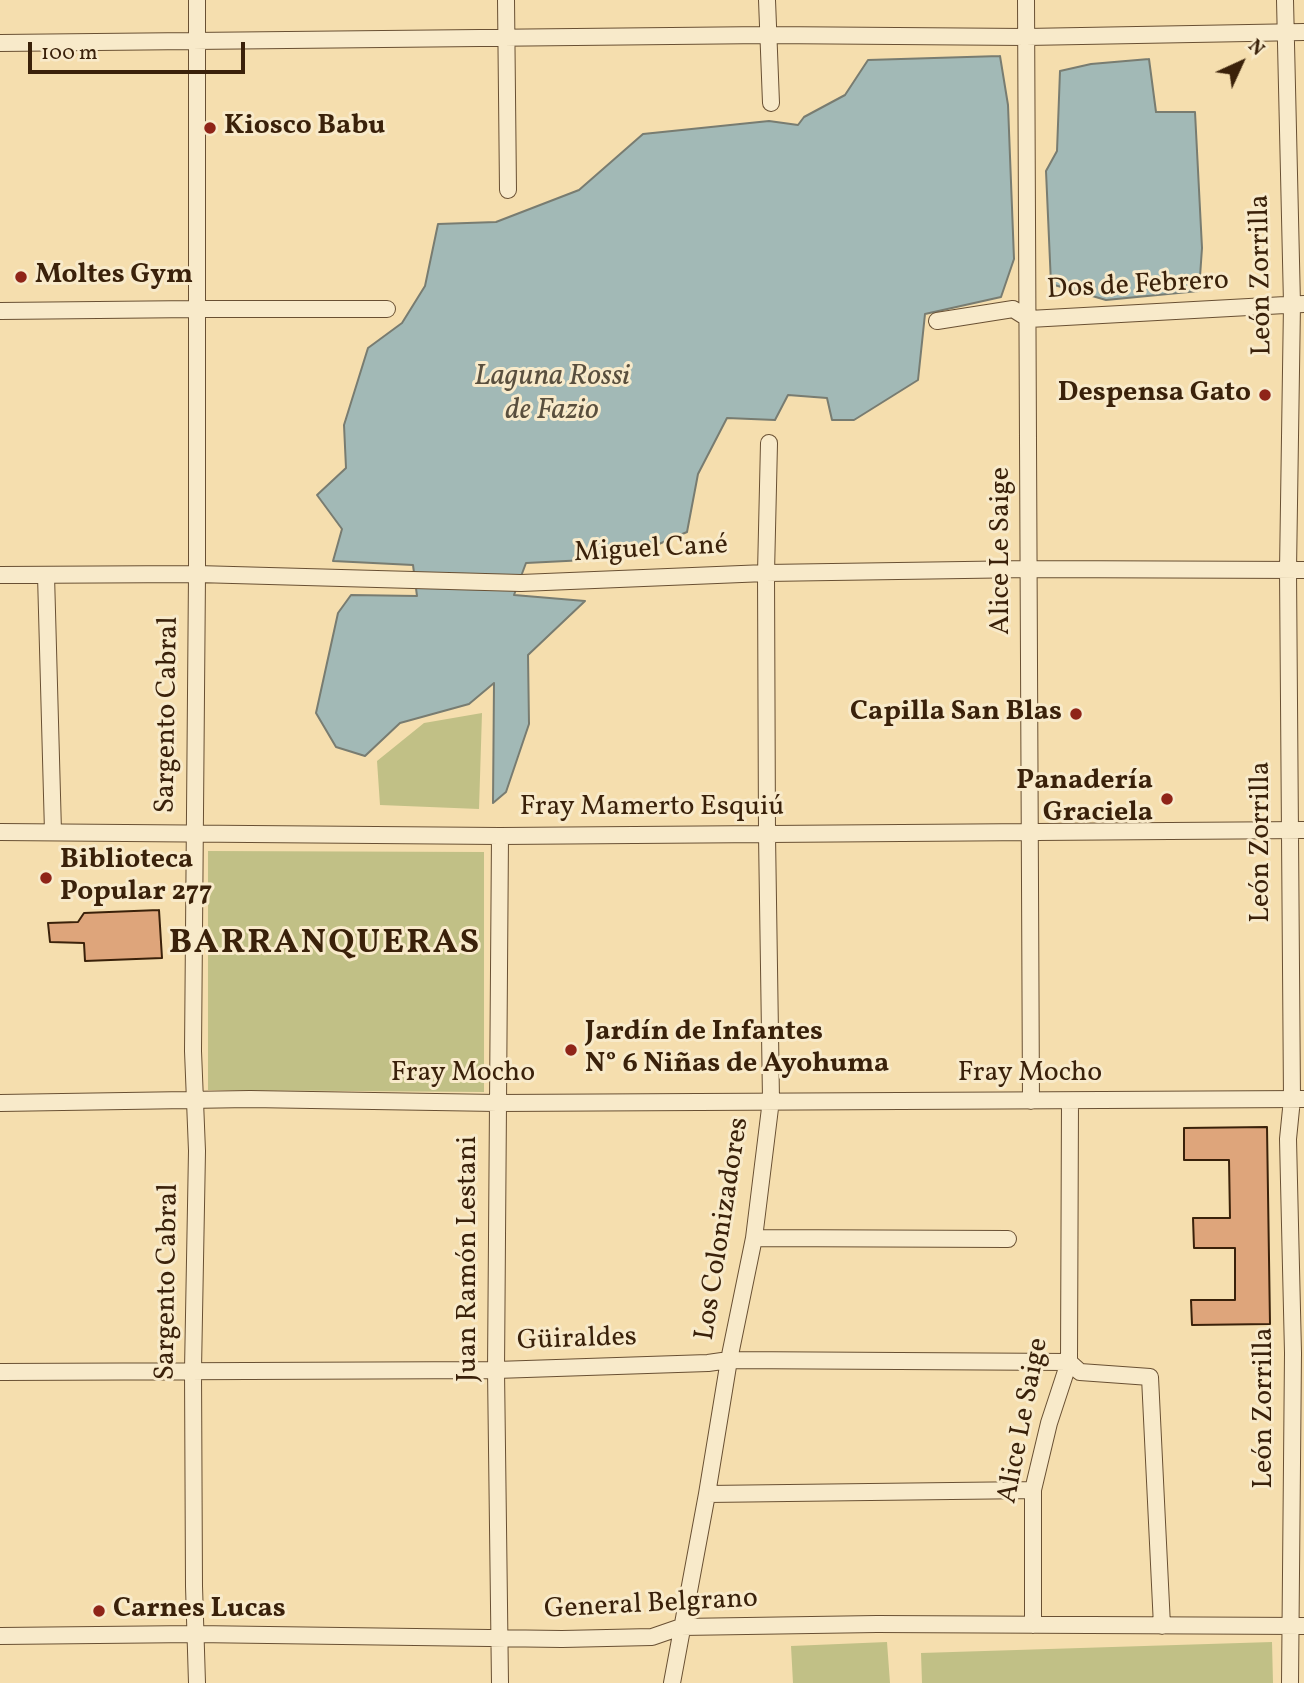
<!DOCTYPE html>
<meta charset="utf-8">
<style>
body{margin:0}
#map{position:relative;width:1304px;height:1683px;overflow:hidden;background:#f5deae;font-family:Vollkorn,serif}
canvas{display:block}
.north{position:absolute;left:1206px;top:28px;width:70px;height:70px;-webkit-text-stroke:5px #f8eaca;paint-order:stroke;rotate:45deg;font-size:19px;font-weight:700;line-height:28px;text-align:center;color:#3a210a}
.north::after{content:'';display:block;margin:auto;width:24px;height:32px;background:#3a210a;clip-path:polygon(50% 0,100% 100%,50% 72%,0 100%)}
.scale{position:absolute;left:28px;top:42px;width:217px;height:32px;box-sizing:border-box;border:4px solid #3a210a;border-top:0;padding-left:9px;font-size:21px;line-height:24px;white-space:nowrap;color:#3a210a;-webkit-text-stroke:5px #f8eaca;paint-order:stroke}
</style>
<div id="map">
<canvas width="1304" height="1683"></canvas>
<div class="north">N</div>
<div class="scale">100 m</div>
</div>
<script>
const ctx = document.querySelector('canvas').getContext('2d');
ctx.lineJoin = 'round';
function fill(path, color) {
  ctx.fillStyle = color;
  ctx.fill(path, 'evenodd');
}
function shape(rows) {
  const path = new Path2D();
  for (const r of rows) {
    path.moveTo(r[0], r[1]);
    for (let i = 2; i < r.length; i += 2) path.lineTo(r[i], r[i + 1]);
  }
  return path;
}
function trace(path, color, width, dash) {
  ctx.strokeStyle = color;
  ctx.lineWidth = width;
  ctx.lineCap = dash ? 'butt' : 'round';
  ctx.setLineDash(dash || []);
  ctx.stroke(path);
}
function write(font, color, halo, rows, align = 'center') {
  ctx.font = font + ' Vollkorn,serif';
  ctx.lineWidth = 6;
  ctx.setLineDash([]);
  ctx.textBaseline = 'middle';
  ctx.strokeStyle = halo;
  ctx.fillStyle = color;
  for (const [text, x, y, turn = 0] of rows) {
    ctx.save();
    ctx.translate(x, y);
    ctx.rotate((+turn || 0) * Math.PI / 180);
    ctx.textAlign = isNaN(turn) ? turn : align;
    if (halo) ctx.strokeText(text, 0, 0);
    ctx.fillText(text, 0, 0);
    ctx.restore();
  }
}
fill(shape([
 [482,713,479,809,380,805,377,761,424,723],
 [208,851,484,852,484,1092,208,1090],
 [887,1642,890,1683,793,1683,791,1646],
 [1272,1642,1273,1683,922,1683,921,1653]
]), '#c1c086');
const water = shape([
 [1000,56,1008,105,1014,259,1001,297,925,314,918,380,854,420,832,420,827,398,788,395,775,420,727,418,698,474,687,532,626,558,526,563,514,595,585,601,528,655,529,724,506,792,493,803,494,683,469,704,400,723,365,756,336,747,316,713,338,613,351,595,417,596,413,565,333,561,342,529,317,495,346,468,344,425,368,348,402,323,425,286,438,224,496,222,579,190,643,134,769,121,798,125,804,117,845,95,868,60,1000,56],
 [1149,59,1156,112,1195,112,1202,248,1199,291,1106,300,1051,284,1046,171,1057,151,1060,71,1091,64,1149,59]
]);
fill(water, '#a2b9b6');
trace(water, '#787c71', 2);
const building = shape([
 [159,910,162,958,85,961,84,943,50,942,48,923,78,922,84,913,159,910],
 [1267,1127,1270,1324,1192,1325,1191,1300,1235,1300,1235,1248,1194,1248,1193,1218,1230,1218,1229,1160,1184,1160,1184,1128,1267,1127]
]);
fill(building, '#dea57b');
trace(building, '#3a210a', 2);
const minor = shape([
 [197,0,197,574,193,1051,197,1151,193,1370,194,1586,197,1683],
 [506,0,508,190],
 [767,0,771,103],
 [1026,0,1031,1101],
 [1285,0,1292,304,1288,570,1292,1099,1288,1139,1293,1353,1290,1683],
 [0,43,767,35,1026,37,1304,32],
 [0,311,196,309,387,309],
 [937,321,1013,309,1029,319,1304,304],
 [0,575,197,574,521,583,766,573,1030,569,1304,570],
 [46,575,53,832],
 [0,832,500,836,1304,830],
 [0,1103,250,1099,497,1103,1304,1099],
 [754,1238,1008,1239],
 [0,1372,496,1370,708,1363,729,1360,1069,1362,1080,1372,1150,1377,1162,1626],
 [707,1494,1033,1490],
 [1033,1625,1033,1490,1049,1423,1069,1362,1070,1101],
 [0,1636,195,1634,562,1639,652,1637,681,1627,877,1624,1304,1626],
 [500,1683,496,1370,500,836],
 [672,1683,707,1494,729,1360,754,1238,771,1100,767,835,766,573,769,443]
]);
trace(minor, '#695033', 18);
trace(minor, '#f8eaca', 16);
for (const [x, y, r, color] of [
 [210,128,7,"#8f2418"],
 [21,277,7,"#8f2418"],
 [1265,395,7,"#8f2418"],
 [1076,714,7,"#8f2418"],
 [1167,799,7,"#8f2418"],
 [46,878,7,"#8f2418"],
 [571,1050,7,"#8f2418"],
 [99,1611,7,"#8f2418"]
]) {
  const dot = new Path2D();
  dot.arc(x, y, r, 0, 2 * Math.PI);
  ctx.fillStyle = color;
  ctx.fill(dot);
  trace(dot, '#f8eaca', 2.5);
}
write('bold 28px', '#3a210a', '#f8eaca', [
 ["Kiosco Babu",224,128],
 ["Moltes Gym",35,277],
 ["Despensa Gato",1251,395,"right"],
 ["Capilla San Blas",1062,714,"right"],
 ["Panadería",1153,783,"right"],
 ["Graciela",1153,815,"right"],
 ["Biblioteca",60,862],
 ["Popular 277",60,894],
 ["Jardín de Infantes",585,1034],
 ["N° 6 Niñas de Ayohuma",585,1066],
 ["Carnes Lucas",113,1611]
], 'left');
write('28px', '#3a210a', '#f8eaca', [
 ["León Zorrilla",1263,275,-91],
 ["Dos de Febrero",1138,287,-3],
 ["Miguel Cané",651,551,-3],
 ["Alice Le Saige",1003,551,-90],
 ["Sargento Cabral",169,715,-89],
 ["Fray Mamerto Esquiú",652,809],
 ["León Zorrilla",1263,842,-90],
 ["Fray Mocho",463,1075],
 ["Fray Mocho",1030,1075],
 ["Los Colonizadores",724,1229,-81],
 ["Juan Ramón Lestani",470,1259,-90],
 ["Sargento Cabral",169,1282,-89],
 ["Güiraldes",577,1341,-2],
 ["León Zorrilla",1266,1408,-90],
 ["Alice Le Saige",1025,1421,-79],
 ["General Belgrano",651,1606,-3]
]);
write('italic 30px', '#594f3e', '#f8eaca', [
 ["Laguna Rossi",552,378],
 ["de Fazio",552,412]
]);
ctx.letterSpacing = '2px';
write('bold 35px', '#3a210a', '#f8eaca', [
 ["BARRANQUERAS",325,946]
]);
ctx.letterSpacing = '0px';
</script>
